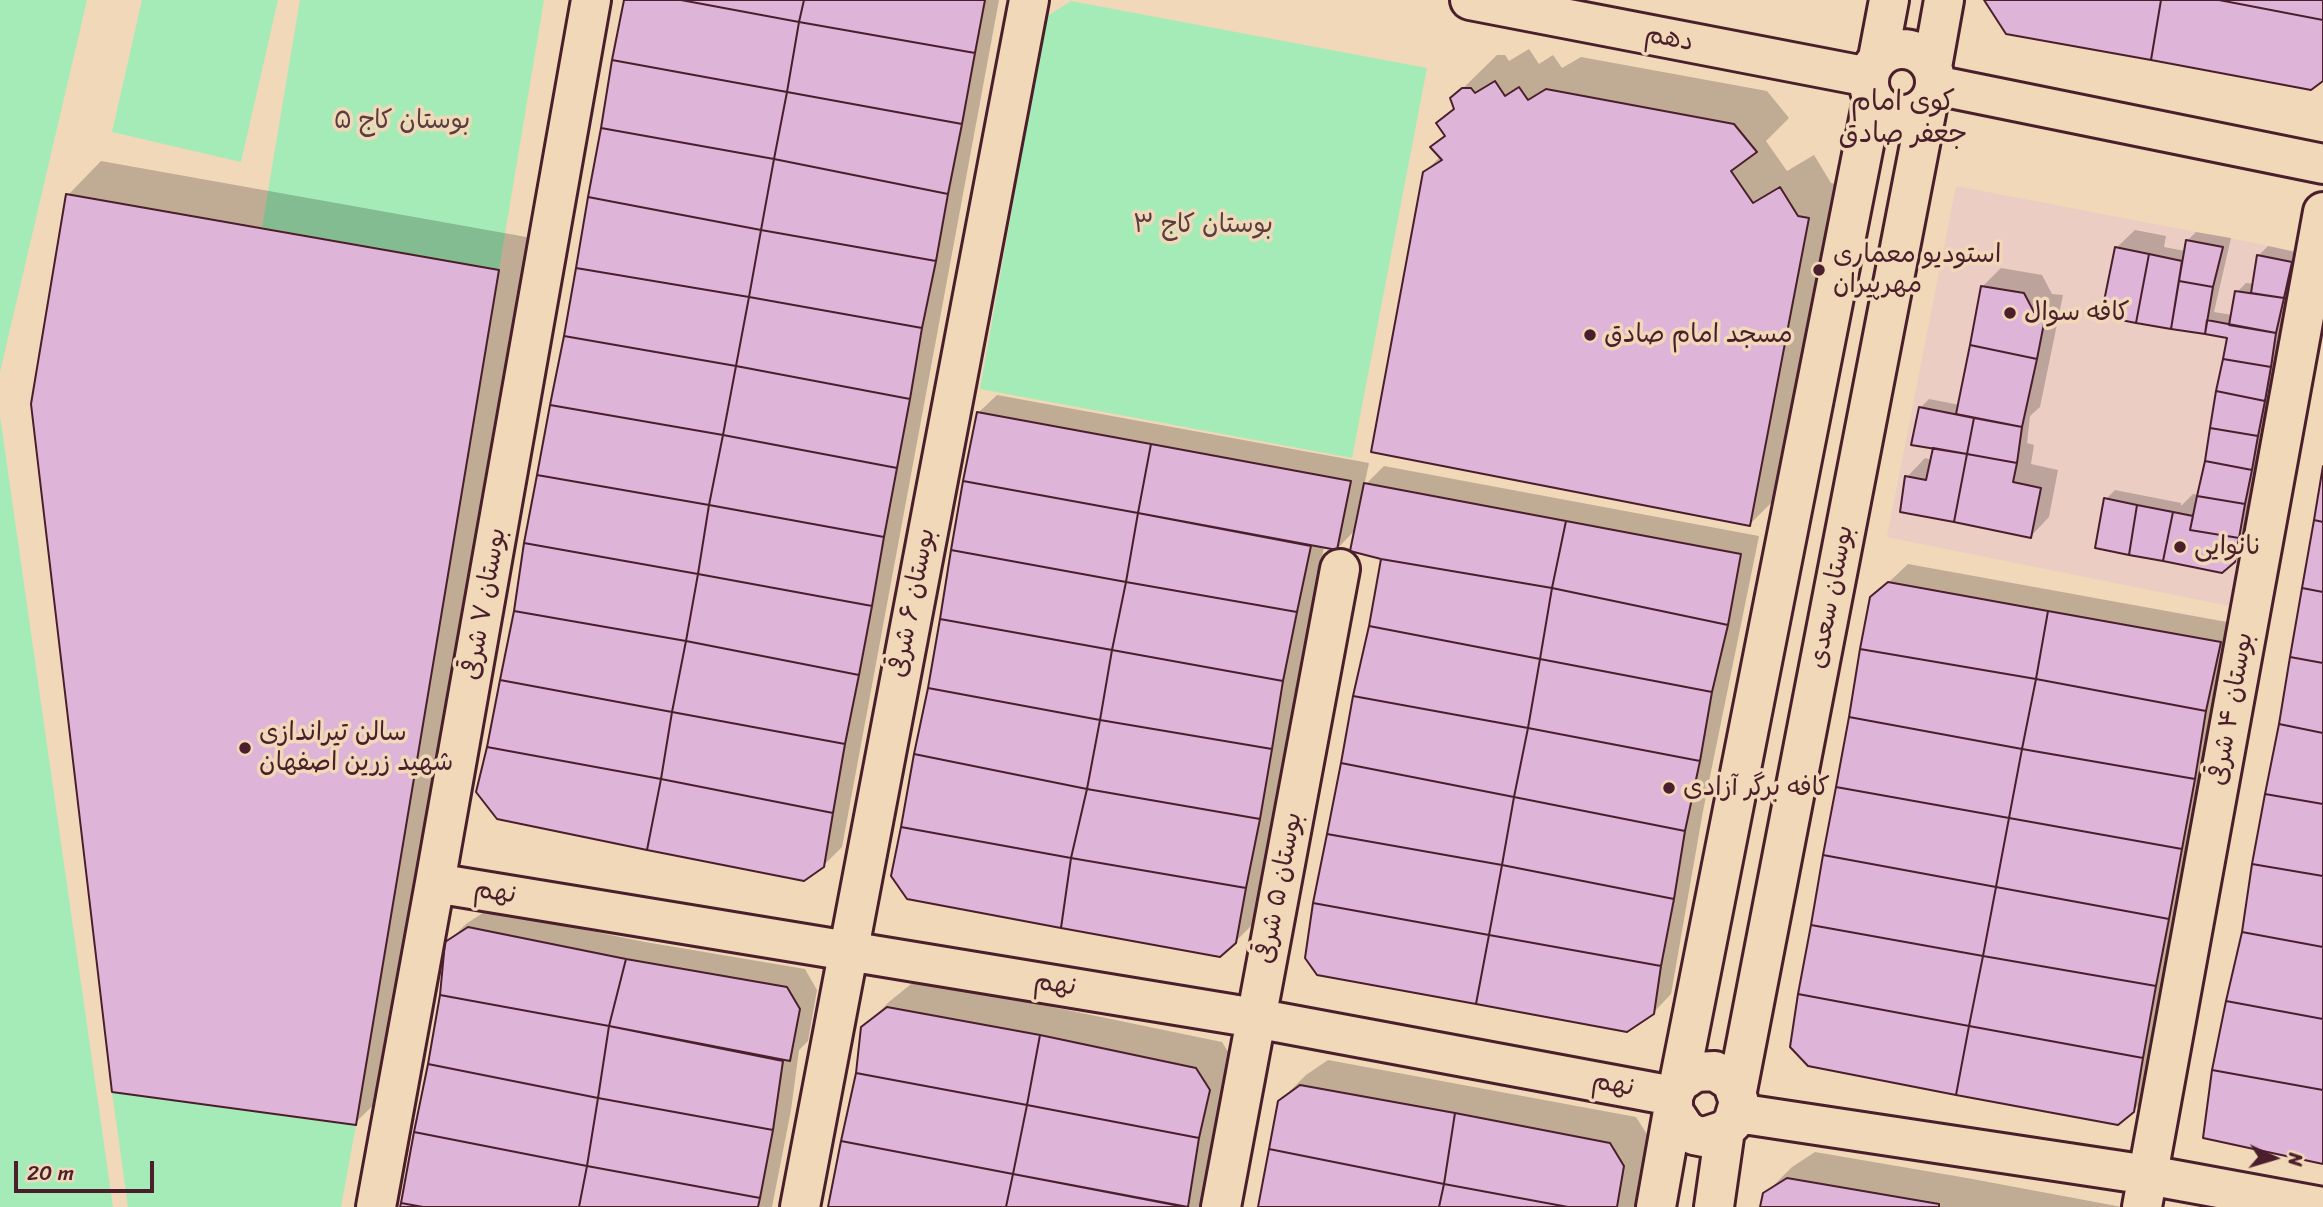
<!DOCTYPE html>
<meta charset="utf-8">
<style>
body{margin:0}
#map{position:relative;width:2323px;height:1207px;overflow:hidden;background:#f0d8b9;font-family:Sriracha,sans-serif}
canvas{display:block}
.north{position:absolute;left:2239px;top:1123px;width:70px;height:70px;-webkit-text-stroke:5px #f0d8b9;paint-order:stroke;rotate:94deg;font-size:19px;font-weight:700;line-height:28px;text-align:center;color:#4a1f2b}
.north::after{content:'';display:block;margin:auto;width:24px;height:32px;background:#4a1f2b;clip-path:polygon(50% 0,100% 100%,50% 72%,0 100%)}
.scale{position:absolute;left:14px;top:1161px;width:140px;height:32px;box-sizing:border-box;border:4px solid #4a1f2b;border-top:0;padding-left:9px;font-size:21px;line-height:24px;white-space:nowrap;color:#4a1f2b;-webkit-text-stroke:5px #f0d8b9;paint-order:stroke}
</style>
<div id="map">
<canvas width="2323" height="1207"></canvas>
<div class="north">N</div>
<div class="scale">20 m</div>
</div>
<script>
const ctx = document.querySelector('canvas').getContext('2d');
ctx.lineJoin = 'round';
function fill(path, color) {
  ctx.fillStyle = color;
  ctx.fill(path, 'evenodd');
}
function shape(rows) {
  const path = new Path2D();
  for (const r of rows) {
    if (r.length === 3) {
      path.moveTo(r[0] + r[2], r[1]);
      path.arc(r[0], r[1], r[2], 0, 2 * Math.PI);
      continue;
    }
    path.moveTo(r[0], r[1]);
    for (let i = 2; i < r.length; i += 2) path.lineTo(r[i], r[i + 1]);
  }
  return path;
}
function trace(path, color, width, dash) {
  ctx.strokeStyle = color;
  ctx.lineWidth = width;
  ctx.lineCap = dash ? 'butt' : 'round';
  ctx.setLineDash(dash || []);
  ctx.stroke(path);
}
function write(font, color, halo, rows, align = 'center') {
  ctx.font = font + ' Sriracha,"Playpen Sans Arabic",sans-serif';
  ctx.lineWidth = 7;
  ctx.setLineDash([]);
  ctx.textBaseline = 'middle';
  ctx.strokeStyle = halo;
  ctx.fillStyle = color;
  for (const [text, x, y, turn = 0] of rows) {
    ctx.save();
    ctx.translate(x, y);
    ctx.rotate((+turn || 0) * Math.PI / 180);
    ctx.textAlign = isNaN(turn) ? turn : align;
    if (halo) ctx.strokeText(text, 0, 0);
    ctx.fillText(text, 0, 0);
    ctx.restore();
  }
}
fill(shape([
 [1956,186,2301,252,2234,607,1887,537]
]), '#ebcdc3');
fill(shape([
 [0,0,87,0,0,372],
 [142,0,278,0,241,162,112,132],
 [300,0,544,0,499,270,262,227],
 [1071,1,1427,68,1352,458,980,389,1046,17],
 [0,416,113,1207,0,1207],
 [112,1092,356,1125,341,1207,128,1207]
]), '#a5ebb7');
fill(shape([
 [626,0,999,0,842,847,823,866,516,611],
 [1529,49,1539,64,1553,55,1562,68,1581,57,1767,91,1789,118,1766,141,1787,171,1814,155,1831,183,1842,185,1783,491,1750,524,1424,173,1441,156,1433,147,1446,134,1438,123,1455,107,1452,99,1497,55,1505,55,1509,61],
 [101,161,532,238,389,1090,355,1123,68,195],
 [2135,230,2166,236,2164,247,2185,251,2187,241,2196,232,2231,238,2214,312,2232,315,2237,292,2246,283,2255,284,2259,255,2268,246,2300,253,2253,542,2234,561,2106,499,2115,490,2181,503,2181,506,2193,494,2199,495,2229,336,2136,321,2116,248],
 [2001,268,2042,275,2052,294,2063,295,2040,407,2030,416,2027,443,2034,445,2031,464,2058,470,2049,517,2031,536,1907,477,1925,458,1932,460,1935,447,1920,408,1929,399,1960,405,1983,286],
 [997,395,1369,463,1364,486,1384,466,1759,536,1703,811,1671,994,1653,1013,1383,558,1356,529,1337,549,1324,547,1301,661,1254,923,1235,942,930,689,978,413],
 [1908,564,2238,624,2152,1092,2133,1111,1872,598],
 [487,910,645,942,805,969,817,990,808,1041,799,1050,791,1110,772,1207,402,1207,442,996,447,943,466,924],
 [915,981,1067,1010,1222,1042,1235,1063,1209,1207,831,1207,857,1073,863,1028,890,1001],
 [1328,1060,1636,1117,1650,1139,1637,1207,1260,1207,1279,1102,1306,1075],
 [1815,1152,1967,1178,2122,1207,1761,1207,1765,1194,1792,1167]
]), '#0003');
const building = shape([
 [624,0,681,0,799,22,787,92,612,60,624,0],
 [681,0,804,0,799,22,681,0],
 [804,0,985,0,975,53,799,22,804,0],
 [1984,0,2161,0,2151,60,2006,34,1984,0],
 [2161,0,2219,0,2323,20,2323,81,2311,90,2151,60,2161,0],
 [2219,0,2323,0,2323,20,2219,0],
 [799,22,975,53,962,124,787,92,799,22],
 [612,60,787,92,774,159,601,128,612,60],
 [1495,81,1505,96,1519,87,1528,100,1546,89,1734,124,1757,152,1731,171,1753,203,1780,187,1798,216,1809,218,1750,526,1371,452,1423,172,1442,160,1430,147,1445,136,1436,123,1454,109,1450,98,1462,88,1471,88,1475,93,1495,81],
 [787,92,962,124,948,194,774,159,787,92],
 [601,128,774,159,761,230,588,197,601,128],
 [774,159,948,194,936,261,761,230,774,159],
 [66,194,499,270,356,1125,112,1092,31,404,66,194],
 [588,197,761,230,749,297,576,268,588,197],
 [761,230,936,261,922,328,749,297,761,230],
 [2186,240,2223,247,2213,287,2179,281,2186,240],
 [2115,247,2149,254,2136,323,2101,316,2115,247],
 [2149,254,2182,261,2171,329,2136,323,2149,254],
 [2257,255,2292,262,2284,298,2251,293,2257,255],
 [576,268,749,297,736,366,564,336,576,268],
 [2179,281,2213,287,2205,334,2171,329,2179,281],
 [1981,286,2024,293,2034,312,2046,313,2037,359,1970,345,1981,286],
 [2235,291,2284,298,2276,333,2229,325,2235,291],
 [749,297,922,328,910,399,736,366,749,297],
 [2207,320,2276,333,2271,367,2223,359,2227,338,2205,334,2207,320],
 [564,336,736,366,723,435,550,405,564,336],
 [1970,345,2037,359,2022,427,1956,414,1970,345],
 [2223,359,2271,367,2265,401,2216,391,2223,359],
 [736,366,910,399,897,468,723,435,736,366],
 [2216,391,2265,401,2258,436,2210,428,2216,391],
 [550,405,723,435,709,505,537,475,550,405],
 [1919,407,1974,418,1967,454,1911,445,1919,407],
 [977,412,1151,444,1138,513,963,481,977,412],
 [1974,418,2022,427,2017,463,1967,454,1974,418],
 [2210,428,2258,436,2252,470,2205,461,2210,428],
 [723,435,897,468,884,537,709,505,723,435],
 [1151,444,1351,481,1337,550,1138,513,1151,444],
 [1933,448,1967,454,1954,522,1900,512,1905,476,1926,480,1933,448],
 [1967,454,2017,463,2013,482,2041,488,2031,538,1954,522,1967,454],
 [2205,461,2252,470,2245,504,2197,496,2205,461],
 [2323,466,2323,522,2314,520,2323,466],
 [537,475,709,505,698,574,524,543,537,475],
 [963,481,1138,513,1126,582,951,550,963,481],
 [1364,483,1566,521,1552,588,1381,559,1350,551,1364,483],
 [2197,496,2245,504,2239,538,2190,530,2197,496],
 [2104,498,2137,505,2129,555,2095,548,2104,498],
 [709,505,884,537,872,606,698,574,709,505],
 [2137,505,2173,512,2163,561,2129,555,2137,505],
 [2173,512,2193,516,2190,530,2239,538,2235,562,2222,573,2163,561,2173,512],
 [1138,513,1311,546,1297,612,1126,582,1138,513],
 [2314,520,2323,522,2323,592,2302,588,2314,520],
 [1566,521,1741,554,1728,625,1552,588,1566,521],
 [524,543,698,574,686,641,514,611,524,543],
 [951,550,1126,582,1112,650,940,619,951,550],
 [1381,559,1552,588,1540,659,1369,626,1381,559],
 [698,574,872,606,859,675,686,641,698,574],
 [1126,582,1297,612,1283,681,1112,650,1126,582],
 [1888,582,2048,611,2036,679,1860,649,1870,597,1888,582],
 [1552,588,1728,625,1712,692,1540,659,1552,588],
 [2302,588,2323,592,2323,663,2290,657,2302,588],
 [514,611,686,641,672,712,500,680,514,611],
 [2048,611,2221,642,2206,711,2036,679,2048,611],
 [940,619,1112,650,1100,720,928,688,940,619],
 [1369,626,1540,659,1528,728,1353,696,1369,626],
 [686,641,859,675,845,744,672,712,686,641],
 [1860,649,2036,679,2022,749,1849,717,1860,649],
 [1112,650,1283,681,1272,749,1100,720,1112,650],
 [2290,657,2323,663,2323,733,2279,724,2290,657],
 [1540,659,1712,692,1700,761,1528,728,1540,659],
 [2036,679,2206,711,2195,779,2022,749,2036,679],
 [500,680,672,712,661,779,487,747,500,680],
 [928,688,1100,720,1087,789,914,754,928,688],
 [1353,696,1528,728,1514,797,1341,763,1353,696],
 [672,712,845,744,833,813,661,779,672,712],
 [1849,717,2022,749,2009,818,1836,787,1849,717],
 [1100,720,1272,749,1260,819,1087,789,1100,720],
 [2279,724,2323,733,2323,804,2265,794,2279,724],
 [1528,728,1700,761,1685,831,1514,797,1528,728],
 [487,747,661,779,647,850,497,819,476,792,487,747],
 [2022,749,2195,779,2182,849,2009,818,2022,749],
 [914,754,1087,789,1071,858,901,827,914,754],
 [1341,763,1514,797,1502,865,1327,834,1341,763],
 [661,779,833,813,824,867,804,881,647,850,661,779],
 [1836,787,2009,818,1996,887,1823,855,1836,787],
 [1087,789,1260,819,1246,888,1071,858,1087,789],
 [2265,794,2323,804,2323,876,2252,864,2265,794],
 [1514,797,1685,831,1674,899,1502,865,1514,797],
 [2009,818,2182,849,2169,919,1996,887,2009,818],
 [901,827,1071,858,1061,928,907,899,891,876,901,827],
 [1327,834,1502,865,1489,935,1313,903,1327,834],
 [1823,855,1996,887,1983,956,1811,925,1823,855],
 [1071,858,1246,888,1236,943,1220,957,1061,928,1071,858],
 [2252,864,2323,876,2323,947,2242,932,2252,864],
 [1502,865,1674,899,1661,966,1489,935,1502,865],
 [1996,887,2169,919,2156,986,1983,956,1996,887],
 [1313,903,1489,935,1476,1004,1317,975,1305,958,1313,903],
 [1811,925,1983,956,1969,1026,1798,994,1811,925],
 [468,927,626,959,609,1026,440,995,445,942,468,927],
 [2242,932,2323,947,2323,1019,2226,1001,2242,932],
 [1489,935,1661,966,1654,1014,1627,1032,1476,1004,1489,935],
 [1983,956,2156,986,2143,1058,1969,1026,1983,956],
 [626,959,787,987,800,1009,790,1061,609,1026,626,959],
 [1798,994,1969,1026,1956,1095,1808,1066,1790,1047,1798,994],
 [440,995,609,1026,598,1098,428,1064,440,995],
 [2226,1001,2323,1019,2323,1090,2212,1070,2226,1001],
 [887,1007,1040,1035,1027,1105,856,1073,861,1027,887,1007],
 [609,1026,783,1061,773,1130,598,1098,609,1026],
 [1969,1026,2143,1058,2134,1112,2118,1125,1956,1095,1969,1026],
 [1040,1035,1196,1068,1210,1090,1199,1138,1027,1105,1040,1035],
 [428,1064,598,1098,587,1166,414,1132,428,1064],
 [2212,1070,2323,1090,2323,1164,2203,1138,2212,1070],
 [856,1073,1027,1105,1013,1174,841,1141,856,1073],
 [1300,1085,1455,1113,1444,1184,1269,1149,1278,1101,1300,1085],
 [598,1098,773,1130,760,1198,587,1166,598,1098],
 [1027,1105,1199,1138,1188,1207,1013,1174,1027,1105],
 [1455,1113,1610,1143,1624,1166,1617,1207,1568,1207,1444,1184,1455,1113],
 [414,1132,587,1166,579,1207,423,1207,401,1203,414,1132],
 [841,1141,1013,1174,1006,1207,828,1207,841,1141],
 [1269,1149,1444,1184,1439,1207,1258,1207,1269,1149],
 [587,1166,760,1198,758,1207,579,1207,587,1166],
 [1013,1174,1185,1207,1006,1207,1013,1174],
 [1787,1178,1939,1204,1939,1207,1760,1207,1763,1193,1787,1178],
 [1444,1184,1568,1207,1439,1207,1444,1184],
 [401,1203,423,1207,400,1207,401,1203]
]);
fill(building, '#deb4d9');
trace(building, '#4a1f2b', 2);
const minor = shape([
 [1470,0,1869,77],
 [1902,82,33],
 [1878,58,1889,0],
 [1932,67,1944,0],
 [1935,85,2323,164],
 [435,883,1255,1018,1673,1096],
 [1679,1083,1873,99],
 [1737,1091,1928,103],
 [1737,1113,2148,1175,2322,1207],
 [376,1207,435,883,591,0],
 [800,1207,1029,0],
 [1221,1207,1340,569],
 [1656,1207,1673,1111,1673,1096,1679,1083,1695,1072,1715,1071,1732,1082,1739,1102,1733,1122,1725,1130,1704,1137,1694,1135,1685,1129,1673,1111],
 [1714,1207,1725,1130],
 [2142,1207,2323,212]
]);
trace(minor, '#4a1f2b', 44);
trace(minor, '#f0d8b9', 38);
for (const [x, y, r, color] of [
 [1819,270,7,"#4a1f2b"],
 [2010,313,7,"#4a1f2b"],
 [1590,335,7,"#4a1f2b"],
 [2180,547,7,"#4a1f2b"],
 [245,748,7,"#4a1f2b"],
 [1669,788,7,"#4a1f2b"]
]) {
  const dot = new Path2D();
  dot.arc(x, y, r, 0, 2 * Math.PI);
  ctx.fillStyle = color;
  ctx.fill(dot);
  trace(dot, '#f0d8b9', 2.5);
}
write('26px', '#4a1f2b', '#f0d8b9', [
 ["دهم",1669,39,11],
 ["بوستان سعدی",1832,597,-79],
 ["بوستان ۶ شرقی",913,603,-79],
 ["بوستان ۷ شرقی",485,604,-80],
 ["بوستان ۴ شرقی",2232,709,-80],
 ["بوستان ۵ شرقی",1280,888,-79],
 ["نهم",495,893,9],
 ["نهم",1055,985,9],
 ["نهم",1613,1085,11]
]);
write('26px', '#583e40', '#f0d8b9', [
 ["بوستان کاج ۵",402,121],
 ["بوستان کاج ۳",1203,225]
]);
write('26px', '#4a1f2b', '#f0d8b9', [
 ["استودیو معماری",1833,255],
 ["مهرپیران",1833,285],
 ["کافه سوال",2024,313],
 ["مسجد امام صادق",1604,335],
 ["نانوایی",2194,547],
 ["سالن تیراندازی",259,733],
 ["شهید زرین اصفهان",259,763],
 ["کافه برگر آزادی",1683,788]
], 'left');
write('28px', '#4a1f2b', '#f0d8b9', [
 ["کوی امام",1903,103],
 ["جعفر صادق",1903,135]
]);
</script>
